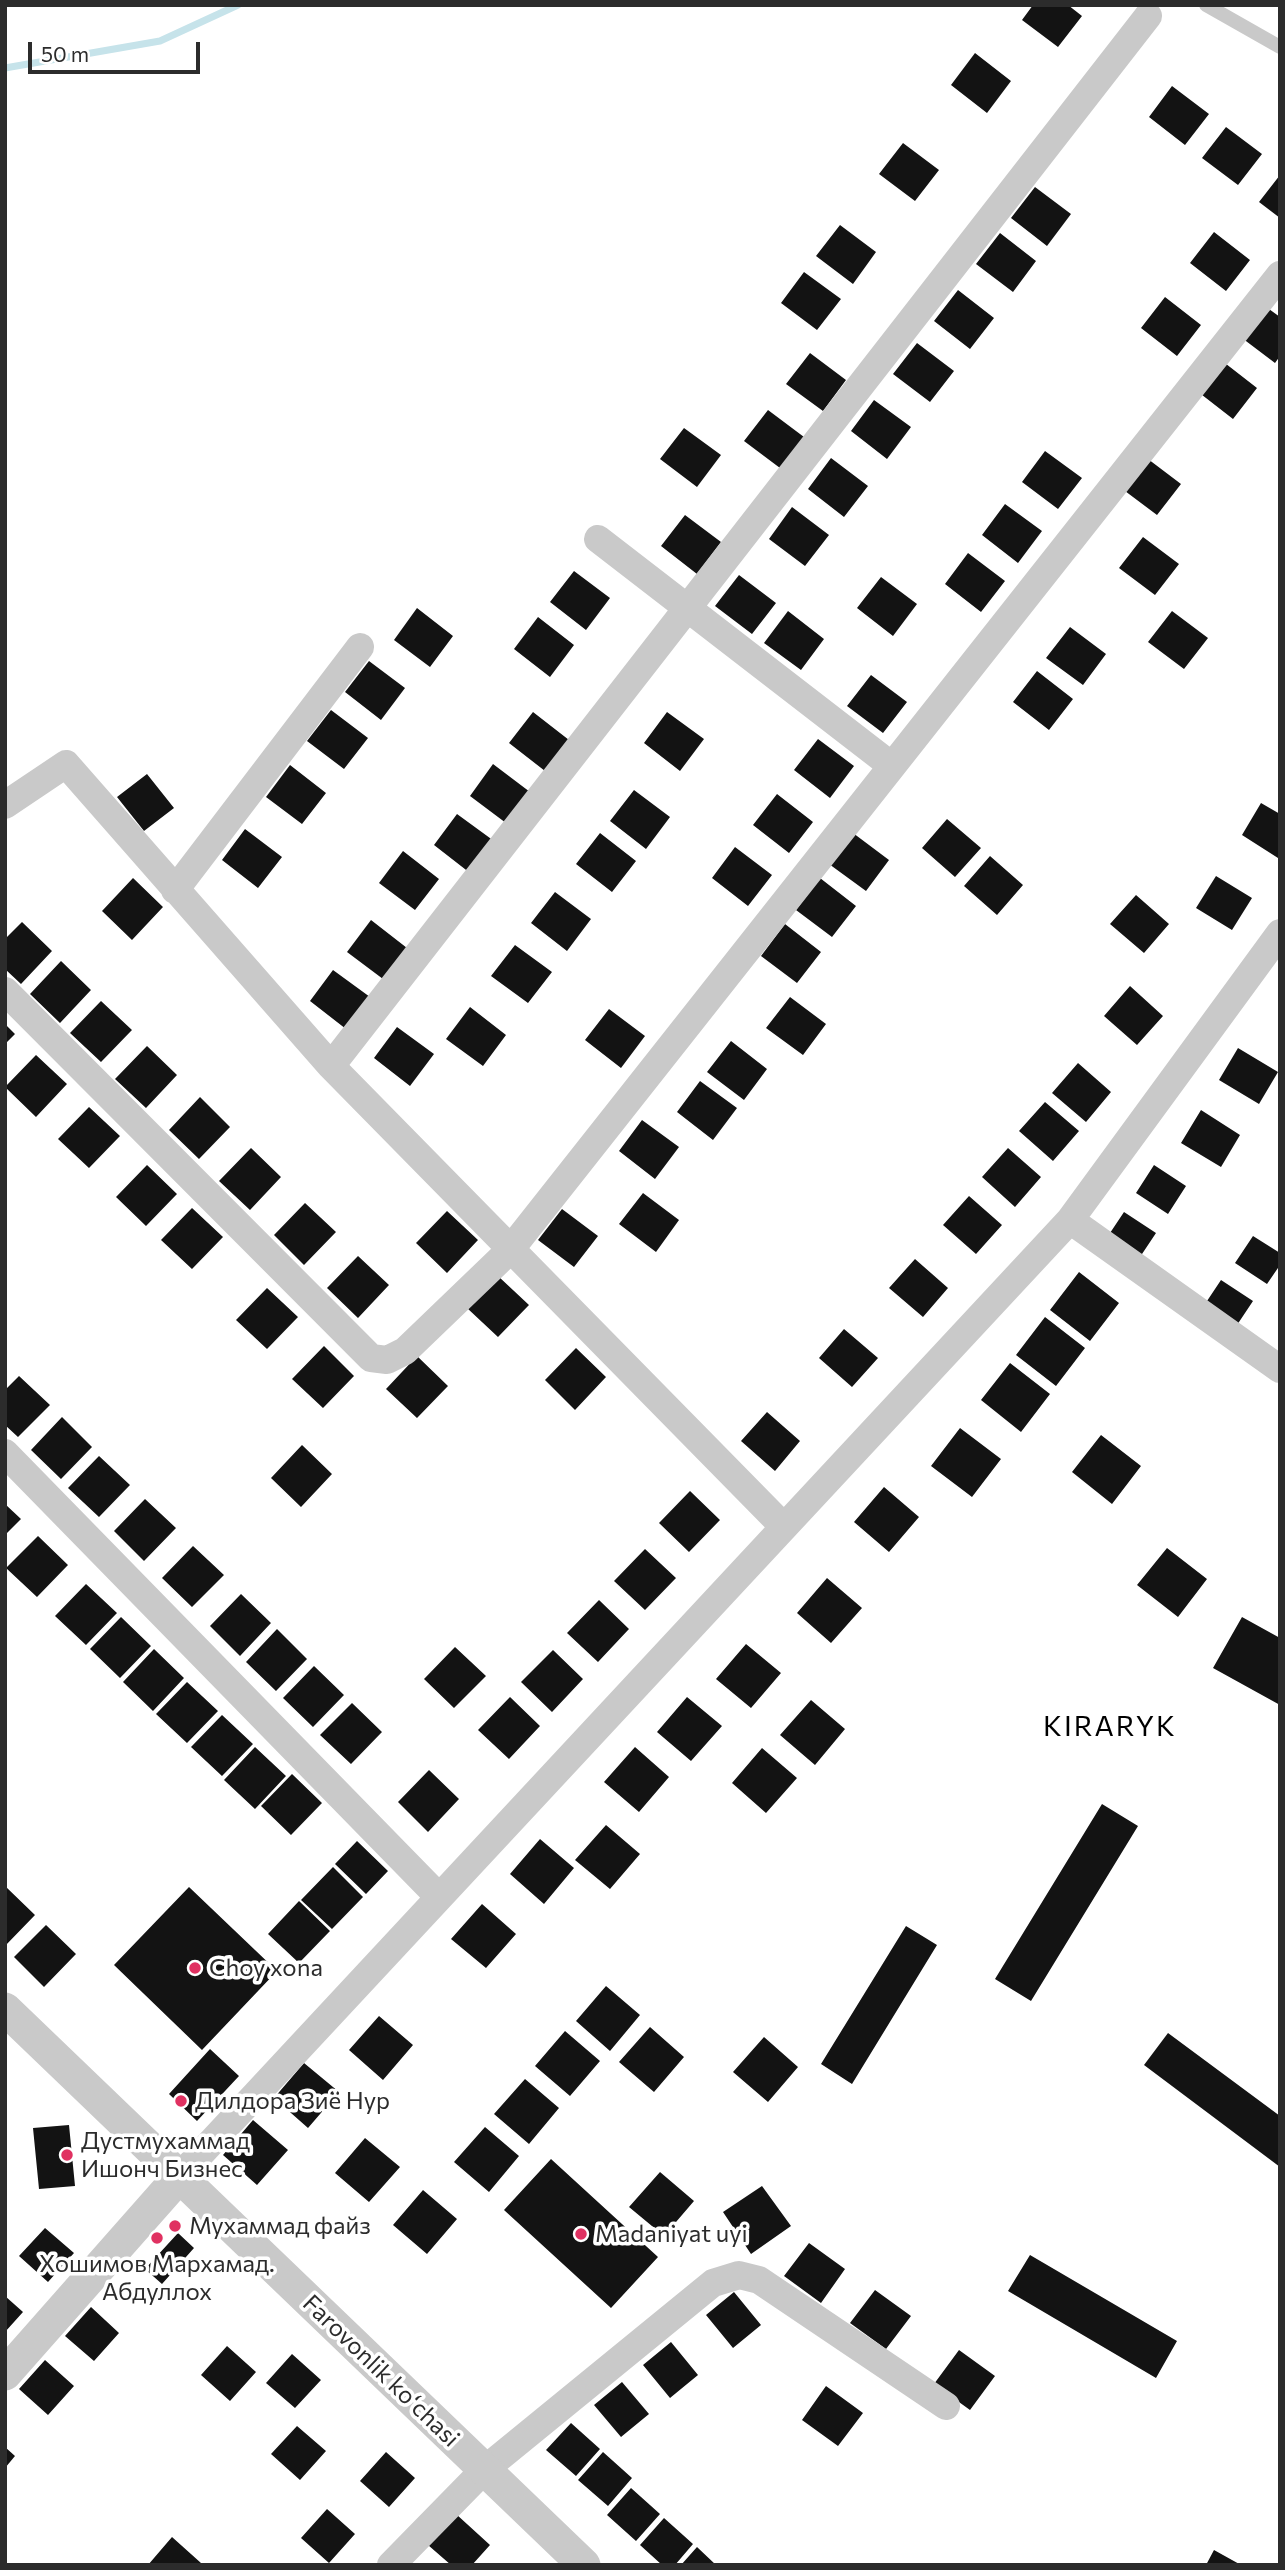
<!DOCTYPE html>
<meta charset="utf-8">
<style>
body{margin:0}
#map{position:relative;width:1285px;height:2570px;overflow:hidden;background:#fff;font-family:Commissioner,sans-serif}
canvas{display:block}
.frame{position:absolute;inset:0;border:7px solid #2c2c2c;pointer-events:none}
.scale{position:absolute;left:28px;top:42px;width:172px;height:32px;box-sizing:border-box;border:4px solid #2c2c2c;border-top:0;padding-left:9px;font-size:21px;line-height:24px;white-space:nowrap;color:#2c2c2c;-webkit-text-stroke:5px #fff;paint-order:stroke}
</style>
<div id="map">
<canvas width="1285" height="2570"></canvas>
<div class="frame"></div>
<div class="scale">50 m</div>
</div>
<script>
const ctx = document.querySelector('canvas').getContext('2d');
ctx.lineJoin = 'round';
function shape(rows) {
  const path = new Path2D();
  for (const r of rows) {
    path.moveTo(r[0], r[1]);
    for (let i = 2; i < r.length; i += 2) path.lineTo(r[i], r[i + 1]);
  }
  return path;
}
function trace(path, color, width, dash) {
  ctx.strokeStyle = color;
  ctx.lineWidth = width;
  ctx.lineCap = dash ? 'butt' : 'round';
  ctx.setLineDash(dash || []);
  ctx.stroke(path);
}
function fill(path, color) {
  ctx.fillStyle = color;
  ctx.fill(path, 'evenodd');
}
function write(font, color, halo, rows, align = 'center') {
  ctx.font = font + ' Commissioner,sans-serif';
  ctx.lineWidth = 7;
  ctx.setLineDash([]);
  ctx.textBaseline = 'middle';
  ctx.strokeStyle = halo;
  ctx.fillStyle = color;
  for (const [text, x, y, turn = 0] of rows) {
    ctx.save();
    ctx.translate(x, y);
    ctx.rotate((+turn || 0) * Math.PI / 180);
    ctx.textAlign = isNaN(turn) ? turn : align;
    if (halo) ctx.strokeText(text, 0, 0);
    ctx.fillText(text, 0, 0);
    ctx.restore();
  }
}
trace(shape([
 [5,68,160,41,238,5]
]), '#c6e3ea', 7);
fill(shape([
 [1033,5,1068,5,1082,16,1058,47,1022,20],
 [975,53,1011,81,987,113,951,85],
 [1172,86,1209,114,1185,145,1149,117],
 [1226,127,1262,154,1238,185,1202,158],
 [903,143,939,170,915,201,879,174],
 [1280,175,1280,218,1259,202],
 [1035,187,1071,214,1047,246,1011,218],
 [840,225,876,252,853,284,816,256],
 [1214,232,1250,260,1226,291,1190,263],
 [1000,233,1036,261,1013,292,976,264],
 [804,272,841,299,817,330,781,303],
 [958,290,994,318,970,349,934,321],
 [1165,297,1201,325,1177,356,1141,328],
 [1262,304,1280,317,1280,356,1275,363,1238,335],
 [917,343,954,371,930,402,893,374],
 [810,353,846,380,823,411,786,384],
 [1221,360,1257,388,1233,419,1197,391],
 [874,400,911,427,887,459,851,431],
 [768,410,804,437,780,468,744,441],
 [684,428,721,455,697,487,660,459],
 [1045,451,1082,478,1058,509,1022,482],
 [1144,456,1181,484,1157,515,1121,488],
 [831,458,868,486,844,517,808,489],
 [1005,504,1042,531,1018,563,982,535],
 [792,507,829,535,805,566,769,539],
 [685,515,721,542,697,574,661,546],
 [1143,537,1179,564,1155,595,1119,568],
 [968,553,1005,581,981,612,945,584],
 [574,571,610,598,586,630,550,602],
 [739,575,776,603,752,634,715,606],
 [881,577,917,604,893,636,857,608],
 [417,608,453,636,430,667,394,640],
 [788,611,824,639,801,670,764,643],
 [1172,611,1208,638,1184,669,1148,642],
 [538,617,574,645,550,677,514,649],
 [1070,627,1106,654,1083,685,1046,658],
 [369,661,405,688,381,720,345,692],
 [1037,671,1073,699,1049,730,1013,702],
 [871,675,907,702,883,733,847,706],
 [331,710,368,738,344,769,307,741],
 [533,712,569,740,545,771,509,743],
 [667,712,704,739,680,771,644,743],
 [818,739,854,766,830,798,794,770],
 [493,764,530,792,506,823,470,796],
 [290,765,326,793,302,824,266,797],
 [147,774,174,808,144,831,117,797],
 [634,790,670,817,646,849,610,821],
 [777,794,813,822,789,853,753,825],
 [1261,803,1280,814,1278,858,1242,835],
 [457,814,494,841,470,873,434,845],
 [947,819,981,848,955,877,922,848],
 [245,829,282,857,258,888,222,860],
 [600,833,636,861,612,892,576,864],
 [853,833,889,860,866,891,829,864],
 [735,847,772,875,748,906,712,878],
 [403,851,439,879,415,910,379,883],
 [990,856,1023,885,997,915,964,886],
 [1216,876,1252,898,1232,930,1196,908],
 [133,878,163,907,132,940,102,911],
 [820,878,856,906,832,937,796,910],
 [555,892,591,919,567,951,531,923],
 [1136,895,1169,924,1144,953,1110,924],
 [371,920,407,948,383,979,347,952],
 [22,922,52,951,21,984,5,969,5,939],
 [785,924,821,952,797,983,761,956],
 [515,945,552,972,528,1003,491,976],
 [61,961,91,990,60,1023,30,994],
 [333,970,370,997,346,1029,310,1001],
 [1130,986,1163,1016,1137,1045,1104,1016],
 [790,997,826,1024,803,1055,766,1028],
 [101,1001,132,1030,101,1062,70,1033],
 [470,1007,506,1035,483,1066,446,1039],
 [609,1009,645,1036,621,1068,585,1040],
 [5,1024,15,1034,5,1044],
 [397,1027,434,1054,410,1086,374,1058],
 [731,1041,767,1069,744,1100,707,1072],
 [147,1046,177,1075,146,1108,115,1079],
 [1238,1048,1278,1072,1259,1104,1219,1080],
 [36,1055,67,1084,36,1117,5,1087],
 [1078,1063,1111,1092,1086,1122,1052,1093],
 [700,1081,737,1108,713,1140,677,1112],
 [200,1097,230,1127,199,1159,169,1130],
 [1045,1102,1079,1131,1053,1161,1019,1131],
 [89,1107,120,1136,89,1168,58,1139],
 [1201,1110,1240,1135,1221,1167,1181,1143],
 [642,1120,679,1147,655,1179,619,1151],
 [251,1148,281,1177,250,1210,219,1181],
 [1008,1148,1041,1177,1015,1207,982,1177],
 [147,1165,177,1194,146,1226,116,1197],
 [1154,1165,1186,1186,1168,1214,1136,1193],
 [643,1193,679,1220,656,1252,619,1224],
 [969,1196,1002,1225,976,1254,943,1225],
 [305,1203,336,1232,304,1265,274,1235],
 [192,1208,223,1237,192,1269,161,1240],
 [562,1209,598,1236,574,1267,538,1240],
 [447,1211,478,1240,447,1273,416,1243],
 [1124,1212,1156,1233,1138,1260,1106,1239],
 [1253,1236,1280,1253,1280,1265,1267,1284,1235,1263],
 [358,1256,389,1285,358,1318,327,1288],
 [915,1259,948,1288,923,1317,889,1288],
 [1079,1272,1119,1303,1090,1341,1050,1310],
 [498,1276,529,1305,498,1337,467,1308],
 [1221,1280,1253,1301,1235,1328,1203,1307],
 [267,1288,298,1317,267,1349,236,1320],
 [1045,1317,1085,1348,1056,1386,1016,1355],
 [844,1329,878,1358,852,1387,819,1358],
 [324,1346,354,1376,323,1408,292,1379],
 [576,1348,606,1377,575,1410,545,1380],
 [417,1356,448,1386,417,1418,386,1389],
 [1010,1363,1050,1394,1021,1432,981,1400],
 [19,1376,50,1405,18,1437,5,1425,5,1390],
 [767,1412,800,1441,775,1471,741,1441],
 [62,1417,92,1447,61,1479,31,1450],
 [960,1428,1001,1459,972,1497,931,1466],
 [1101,1435,1141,1466,1112,1504,1072,1472],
 [302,1445,332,1474,301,1507,271,1478],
 [99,1456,130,1485,99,1517,68,1488],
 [884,1487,919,1517,889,1552,854,1522],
 [690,1491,720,1520,689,1552,659,1523],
 [145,1499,176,1528,144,1561,114,1531],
 [5,1504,21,1519,5,1535],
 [38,1536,68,1565,37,1597,6,1568],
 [193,1546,224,1575,192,1607,162,1578],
 [1167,1548,1207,1579,1178,1617,1137,1585],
 [645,1549,676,1578,645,1610,614,1581],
 [827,1578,862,1608,831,1643,797,1613],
 [86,1584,117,1613,86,1645,55,1616],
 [241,1594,271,1623,240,1656,210,1626],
 [599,1600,629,1629,598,1662,567,1633],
 [121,1617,151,1646,120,1678,90,1649],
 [1242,1617,1280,1638,1280,1705,1213,1668],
 [277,1629,307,1659,276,1691,246,1662],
 [746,1644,781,1673,751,1708,716,1679],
 [455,1647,486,1676,454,1708,424,1679],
 [154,1649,184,1678,153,1711,123,1682],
 [553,1650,583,1679,552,1712,521,1682],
 [314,1666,344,1695,313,1727,283,1698],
 [187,1682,218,1711,187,1743,156,1714],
 [510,1697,540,1726,509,1759,478,1730],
 [687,1697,722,1726,691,1761,657,1732],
 [811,1700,845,1729,815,1765,780,1735],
 [352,1703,382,1732,351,1764,320,1735],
 [222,1715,253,1744,222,1776,191,1747],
 [255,1747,286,1776,255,1809,224,1780],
 [635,1747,669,1777,639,1812,604,1782],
 [762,1748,797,1778,766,1813,732,1783],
 [429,1770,459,1799,428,1832,398,1802],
 [292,1774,322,1803,291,1835,261,1806],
 [1102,1804,1138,1826,1031,2001,995,1979],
 [606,1825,640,1854,610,1889,575,1860],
 [540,1839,574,1868,544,1904,510,1874],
 [357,1841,388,1871,366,1894,335,1864],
 [333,1867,363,1897,332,1929,301,1900],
 [5,1886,35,1915,5,1946],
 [189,1887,277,1971,202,2050,114,1965],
 [299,1901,330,1931,299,1963,268,1934],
 [482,1904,516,1934,486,1968,451,1939],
 [46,1925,76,1954,44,1987,14,1957],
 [906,1926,937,1945,852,2084,821,2064],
 [606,1986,640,2015,610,2051,576,2021],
 [379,2016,413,2045,383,2080,349,2050],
 [650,2027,684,2057,654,2092,619,2062],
 [565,2031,600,2061,570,2096,535,2066],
 [1168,2033,1280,2116,1280,2167,1144,2065],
 [764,2037,798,2067,768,2102,733,2072],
 [210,2049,239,2076,197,2121,169,2094],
 [304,2063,339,2092,308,2128,274,2098],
 [525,2079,559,2108,529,2144,494,2114],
 [253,2120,288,2150,257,2185,223,2155],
 [69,2125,75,2186,39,2189,33,2128],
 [485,2127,519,2156,489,2192,454,2162],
 [365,2138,400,2167,369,2202,335,2173],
 [551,2159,658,2257,611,2308,504,2210],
 [660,2172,694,2201,664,2236,629,2207],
 [762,2186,791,2226,751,2254,723,2212],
 [423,2190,457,2219,427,2254,393,2225],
 [45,2228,74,2253,48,2282,19,2256],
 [178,2233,194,2248,162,2284,145,2269],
 [809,2243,845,2269,821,2303,784,2276],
 [1030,2255,1177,2341,1156,2378,1008,2291],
 [875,2290,911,2316,886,2349,850,2323],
 [734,2292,761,2325,733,2348,706,2315],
 [5,2296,23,2312,5,2332],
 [91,2307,119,2333,94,2361,65,2336],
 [671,2342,698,2375,670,2398,643,2365],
 [227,2346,256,2372,230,2401,201,2375],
 [959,2350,995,2376,970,2410,934,2384],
 [292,2354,321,2380,295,2408,266,2383],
 [45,2360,74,2386,48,2415,19,2389],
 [622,2382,649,2414,621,2437,594,2405],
 [826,2386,863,2413,838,2446,802,2420],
 [571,2423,600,2449,576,2476,546,2450],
 [297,2426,326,2451,300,2480,271,2454],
 [5,2447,15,2456,5,2468],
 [386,2452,415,2478,389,2507,360,2481],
 [603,2452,632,2478,608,2506,578,2480],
 [631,2488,660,2514,636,2541,607,2515],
 [327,2509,355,2534,329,2563,301,2538],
 [456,2514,490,2545,472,2565,451,2565,428,2545],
 [664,2518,693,2544,675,2565,662,2565,640,2545],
 [172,2537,201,2563,199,2565,148,2565],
 [697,2547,716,2565,681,2565],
 [1214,2550,1241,2565,1206,2565]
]), '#131313');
trace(shape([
 [1206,5,1280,47]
]), '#c9c9c9', 14);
trace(shape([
 [598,539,892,766],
 [5,805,66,764,331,1066,784,1527],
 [175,890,360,647],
 [5,991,371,1358,387,1360,405,1351,510,1250,1280,275],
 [331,1066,1148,16],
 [1070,1220,1280,1369],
 [5,1453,439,1897],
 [179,2177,1070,1220,1280,933],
 [391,2565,484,2470,713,2283,739,2275,759,2280,946,2406]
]), '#c9c9c9', 28);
trace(shape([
 [5,2009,584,2565],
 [5,2374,179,2177]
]), '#c9c9c9', 33);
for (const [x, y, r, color] of [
 [195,1968,7,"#e03161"],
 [181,2101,7,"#e03161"],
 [67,2155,7,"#e03161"],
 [175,2226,7,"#e03161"],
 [581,2234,7,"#e03161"],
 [157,2238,7,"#e03161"]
]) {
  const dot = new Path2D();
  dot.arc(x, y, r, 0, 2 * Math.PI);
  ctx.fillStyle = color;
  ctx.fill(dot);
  trace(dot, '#fff', 2.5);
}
write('24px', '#2c2c2c', '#fff', [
 ["Choy xona",209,1968],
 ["Дилдора Зиё Нур",195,2101],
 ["Дустмухаммад",81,2141],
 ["Ишонч Бизнес",81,2169],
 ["Мухаммад файз",189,2226],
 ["Madaniyat uyi",595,2234],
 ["Хошимов Мархамад.",157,2264,"center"],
 ["Абдуллох",157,2292,"center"]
], 'left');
write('24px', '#2c2c2c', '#fff', [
 ["Farovonlik koʻchasi",381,2371,44]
]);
ctx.letterSpacing = '2px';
write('28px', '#000', '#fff', [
 ["KIRARYK",1110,1727]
]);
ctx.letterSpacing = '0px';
</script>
